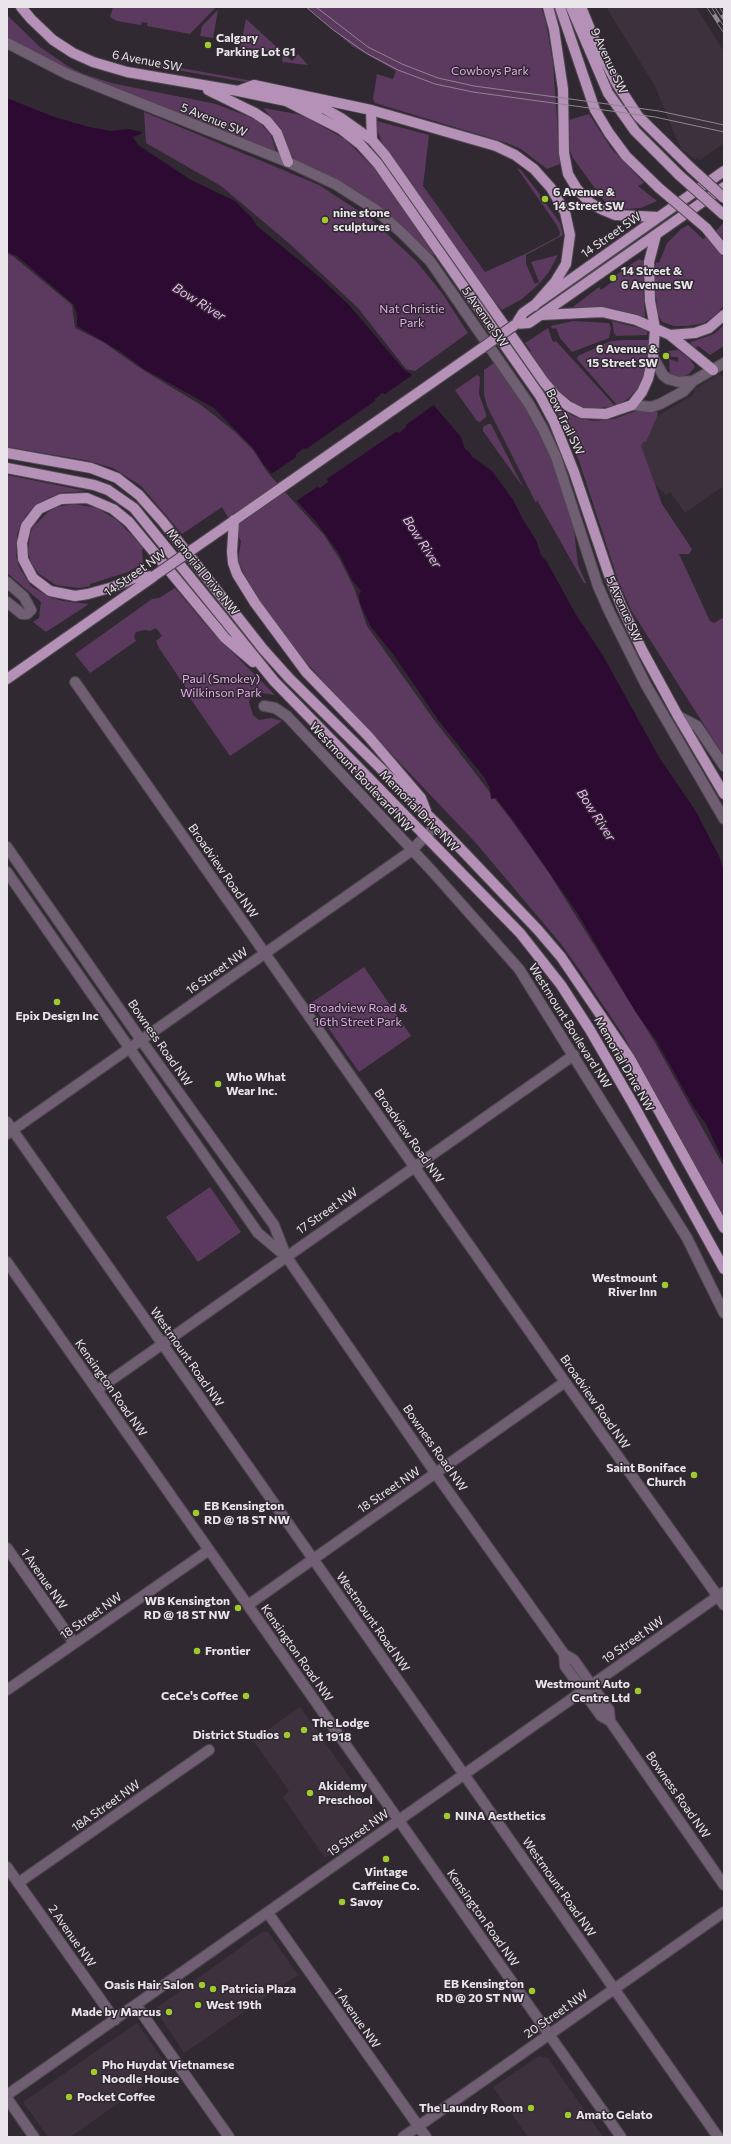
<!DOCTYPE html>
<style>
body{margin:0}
#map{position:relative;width:731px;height:2144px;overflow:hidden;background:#302931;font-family:Commissioner,sans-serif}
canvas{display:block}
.frame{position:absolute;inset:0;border:8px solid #e9e4ea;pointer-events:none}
</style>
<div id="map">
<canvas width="731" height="2144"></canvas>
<div class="frame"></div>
</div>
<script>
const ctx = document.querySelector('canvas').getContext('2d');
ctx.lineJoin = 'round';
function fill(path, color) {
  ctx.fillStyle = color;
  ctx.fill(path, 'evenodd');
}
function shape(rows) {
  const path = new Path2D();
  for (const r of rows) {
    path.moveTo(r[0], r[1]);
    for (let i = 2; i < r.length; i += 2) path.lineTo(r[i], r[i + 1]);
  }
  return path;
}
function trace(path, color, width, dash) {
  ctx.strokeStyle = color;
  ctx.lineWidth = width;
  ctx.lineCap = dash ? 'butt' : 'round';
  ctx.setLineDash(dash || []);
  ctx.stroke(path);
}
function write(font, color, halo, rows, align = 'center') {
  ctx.font = font + ' Commissioner,sans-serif';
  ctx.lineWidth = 3;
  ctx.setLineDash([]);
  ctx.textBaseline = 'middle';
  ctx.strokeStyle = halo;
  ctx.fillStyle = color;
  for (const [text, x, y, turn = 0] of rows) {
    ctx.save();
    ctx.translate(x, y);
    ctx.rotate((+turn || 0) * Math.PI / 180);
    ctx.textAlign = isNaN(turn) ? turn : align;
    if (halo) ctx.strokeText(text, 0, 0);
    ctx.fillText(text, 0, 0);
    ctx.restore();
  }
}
fill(shape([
 [606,7,696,7,724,52,724,143,700,160,697,158,695,160,682,149,676,138,655,86],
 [719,374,724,378,724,486,685,513,670,492,666,495,645,476,627,434,693,395,695,389],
 [300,1707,378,1818,376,1822,325,1858,283,1797,289,1791,253,1740],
 [262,1932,268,1932,298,1975,184,2053,155,2009],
 [137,2023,169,2068,70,2137,48,2137,23,2102],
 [539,2056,548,2058,603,2137,528,2137,493,2087]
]), '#3d313e');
fill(shape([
 [113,7,216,7,190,34,147,26,148,23,142,22,141,25,117,21,110,17],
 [307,7,541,7,546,23,553,63,560,164,547,169,521,149,507,143,375,103,373,99,377,74,393,79,396,71,352,46],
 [218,10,213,38,200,36,202,26],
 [7,15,40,47,69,67,84,74,111,83,216,104,257,120,271,135,276,152,95,82,7,40],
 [246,19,292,61,298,54,308,65,282,62,283,54,242,47,241,54,234,53,233,48,240,49],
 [108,55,320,93,320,95,142,64],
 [263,108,297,114,309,119,345,139,374,168,434,254,433,256,430,257,413,240,296,161,289,151,280,127],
 [144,112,319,185,371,219,416,261,442,293,468,333,415,371,406,369,358,308,291,245,221,186,146,143],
 [589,114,611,148,644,183,638,186,657,201,641,208,629,209,617,208,608,205,602,198,573,158,570,151,569,120],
 [377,121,429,135,423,186,485,272,525,254,559,236,560,232,556,224,517,168,521,170,541,196,539,197,545,202,560,223,563,235,526,255,526,264,535,284,539,282,531,262,558,255,549,272,538,285,522,299,502,310,495,302,493,303,383,145,377,130],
 [724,222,724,240,716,231],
 [688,225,703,239,706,237,724,258,724,305,716,315,704,323,688,326,674,326,662,322,658,314,654,278,655,268,656,262,659,263,667,243,681,229],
 [7,253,14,257,72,305,75,328,103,342,143,370,201,405,234,431,253,450,268,473,324,535,339,558,354,588,367,626,432,717,512,821,549,873,654,1041,724,1167,724,1217,623,1035,581,972,561,944,475,842,343,703,297,652,255,594,243,572,238,560,241,541,222,507,182,534,141,486,113,468,85,460,7,447],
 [639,259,644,261,643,284,645,317,611,308,573,307,599,287,601,290,612,282,610,279],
 [573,321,609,323,611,328,609,338,572,352,560,338,556,328,552,329,551,326],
 [612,321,647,330,647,335,616,336,614,333],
 [724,325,724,346,710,355,698,346,696,348,690,344,691,342,714,334],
 [548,328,553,342,556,341,615,406,594,409,578,406,554,387,529,352,531,351,525,343],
 [624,340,648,340,648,360,640,386,629,398,617,405,577,359,578,356,611,341],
 [678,350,690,359,695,367,689,374,681,377,670,374,669,359,678,362,678,357,669,357,668,351],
 [494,363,511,387,514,386,549,448,574,530,578,565,586,583,584,583,537,500,536,503,487,406,484,394,484,370],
 [477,375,480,377,479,394,486,414,486,417,480,422,477,421,455,390],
 [554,402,573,416,593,421,614,419,633,412,657,411,658,414,646,442,643,442,641,446,662,504,692,549,689,554,679,554,710,621,714,623,724,617,724,756,631,610,618,580,579,461,568,434,552,403],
 [488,424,491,424,523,487,483,431,483,427],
 [7,475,86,491,59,493,41,502,26,515,17,534,16,556,19,567,31,586,49,597,63,601,89,604,46,632,33,622,39,618,41,602,7,573],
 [74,504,97,508,117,520,144,548,142,550,143,563,128,572,90,584,90,586,79,588,56,585,39,574,31,563,28,550,30,535,33,527,48,512,56,507],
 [175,588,213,633,275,695,262,693,250,699,249,702,253,715,259,720,272,718,282,721,230,756,190,698,188,691,159,648,156,641,162,636,156,628,150,631,145,630,136,632,134,636,136,641,90,673,75,654,152,599,159,598],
 [364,967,411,1036,359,1072,311,1003],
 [210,1187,241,1232,198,1262,166,1217]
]), '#5c3a5f');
fill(shape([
 [7,98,54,117,89,127,111,131,129,129,142,132,141,134,133,137,138,145,191,180,235,201,252,218,257,226,317,275,349,305,404,370,411,374,436,408,461,437,465,449,469,452,472,457,492,471,514,501,522,518,536,540,541,555,547,562,575,613,602,654,659,757,695,810,720,858,724,872,724,1163,706,1124,693,1106,656,1040,635,1011,576,911,513,820,496,798,491,799,490,788,484,777,439,721,393,654,371,627,360,603,359,595,361,591,352,580,338,552,316,522,264,465,254,449,214,408,144,369,118,350,77,326,77,314,73,304,17,256,7,252]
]), '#2d0a31');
fill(shape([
 [414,374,435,404,406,425,406,427,399,433,396,432,327,479,328,482,320,488,317,487,295,502,270,475,296,457,296,454,304,448,306,449,375,401,375,399,382,393,385,394]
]), '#302931');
const minor = shape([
 [7,43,67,74,288,162,335,184,376,210,402,233,430,261,529,404,543,429,556,457,598,586,609,611,646,685,724,819],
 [653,357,663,375,668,379,679,382,693,381],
 [632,405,651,407,660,404,684,391,693,381,724,363],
 [7,582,24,597,31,610,27,614,22,614,7,602],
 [75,682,565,1382,724,1605],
 [264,706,275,708,287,716,432,871,519,969,687,1238,724,1313],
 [678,716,697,726,724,766],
 [7,847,141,1040,274,1225,286,1256,436,1474,564,1654,574,1660,609,1710,610,1721],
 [7,872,258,1233,284,1255],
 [7,1122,718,2137],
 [7,1134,411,851,437,824],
 [7,1262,621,2137],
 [97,1390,574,1055],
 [7,1548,74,1643],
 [248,1605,565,1382],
 [564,1654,565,1666,601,1716,610,1721,724,1885],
 [7,1690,209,1550],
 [7,1867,115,2020],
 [18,1883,209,1750],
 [268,1913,426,2137],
 [136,2005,229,2137],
 [7,2095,724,1592],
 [7,2098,34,2137],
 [403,2137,724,1912]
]);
const major = shape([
 [21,7,31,19,53,40,73,53,93,62,127,72,238,91,286,101,341,129,360,144,378,164,540,396,554,422,574,472,609,575,621,605,642,650,678,716,724,794],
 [548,7,554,29,563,89,564,153,568,174,577,189,590,203,603,210,615,215,659,217],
 [560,7,595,110,609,133,626,156,659,188],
 [571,7,608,93,635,131,679,175],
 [581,7,597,46,617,84,638,116,691,168],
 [208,90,255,113,267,121,277,133,288,162],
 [238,91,254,85,371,110,496,146,515,155,534,169,551,188,565,212,570,235,566,264,555,282,534,306],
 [292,100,325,109,341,118,372,140,385,155,544,382,555,395,568,406,582,413,606,414,632,405,642,392,648,379,653,357,655,328,650,301,649,262,656,235],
 [371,110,372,140],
 [706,228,724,250],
 [541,315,602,312,636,320,670,335,713,370],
 [516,324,523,313,724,171],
 [516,324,529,323,724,187],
 [670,335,695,333,709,328,724,315],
 [7,453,91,468,117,478,139,495,163,522,263,649,289,678,437,824,538,930,561,957,629,1057,724,1228],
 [7,468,94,485,108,490,134,508,274,681,520,933,561,985,590,1030,633,1104,724,1269],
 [234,520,232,552,233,563,237,574,255,603,306,672,368,736,421,798,426,811],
 [209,538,482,348],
 [154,576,134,578,113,587,88,594,75,596,50,591,33,578,23,559,22,543,26,526,39,509,61,499,87,498,113,509,129,522,225,638,253,662],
 [7,679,153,577]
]);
trace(minor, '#4e474f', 12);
trace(major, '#4e474f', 12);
trace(minor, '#705f72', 10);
trace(major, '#b591b8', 10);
trace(shape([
 [306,7,332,29,366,53,398,70,435,84,473,92,655,117,724,132],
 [316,7,368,47,402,64,438,78,474,86,659,111,724,125]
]), '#8d878e', 1);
const rail = shape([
 [709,7,724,30],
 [717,7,724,18]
]);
trace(rail, '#8d878e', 4.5);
trace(rail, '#302931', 3, [9]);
const majorBridge = shape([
 [691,168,724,198],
 [679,175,724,215],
 [659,188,706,228],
 [482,348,516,324],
 [154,576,209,538]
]);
trace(majorBridge, '#4e474f', 12, []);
trace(majorBridge, '#b591b8', 10);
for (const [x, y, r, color] of [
 [208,45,4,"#9eca2f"],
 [545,199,4,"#9eca2f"],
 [325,220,4,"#9eca2f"],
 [613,278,4,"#9eca2f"],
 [666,356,4,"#9eca2f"],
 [57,1002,4,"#9eca2f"],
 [218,1084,4,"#9eca2f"],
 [665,1285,4,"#9eca2f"],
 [694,1475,4,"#9eca2f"],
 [196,1513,4,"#9eca2f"],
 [238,1608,4,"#9eca2f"],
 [197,1651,4,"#9eca2f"],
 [638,1691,4,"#9eca2f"],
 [246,1696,4,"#9eca2f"],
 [304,1730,4,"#9eca2f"],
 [287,1735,4,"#9eca2f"],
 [310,1793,4,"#9eca2f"],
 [447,1816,4,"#9eca2f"],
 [386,1859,4,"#9eca2f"],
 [342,1902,4,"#9eca2f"],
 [202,1985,4,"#9eca2f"],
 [213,1989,4,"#9eca2f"],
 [532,1991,4,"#9eca2f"],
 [198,2005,4,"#9eca2f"],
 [169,2012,4,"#9eca2f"],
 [94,2072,4,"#9eca2f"],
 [69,2097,4,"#9eca2f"],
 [531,2108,4,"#9eca2f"],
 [568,2115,4,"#9eca2f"]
]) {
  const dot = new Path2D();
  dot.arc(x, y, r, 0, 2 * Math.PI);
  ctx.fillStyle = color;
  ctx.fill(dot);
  trace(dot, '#302931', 1.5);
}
write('bold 12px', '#e9e4ea', '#302931', [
 ["Calgary",216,38],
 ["Parking Lot 61",216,52],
 ["6 Avenue &",553,192],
 ["14 Street SW",553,206],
 ["nine stone",333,213],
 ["sculptures",333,227],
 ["14 Street &",621,271],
 ["6 Avenue SW",621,285],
 ["6 Avenue &",658,349,"right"],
 ["15 Street SW",658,363,"right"],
 ["Epix Design Inc",57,1016,"center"],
 ["Who What",226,1077],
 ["Wear Inc.",226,1091],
 ["Westmount",657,1278,"right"],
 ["River Inn",657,1292,"right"],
 ["Saint Boniface",686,1468,"right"],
 ["Church",686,1482,"right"],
 ["EB Kensington",204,1506],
 ["RD @ 18 ST NW",204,1520],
 ["WB Kensington",230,1601,"right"],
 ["RD @ 18 ST NW",230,1615,"right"],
 ["Frontier",205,1651],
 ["Westmount Auto",630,1684,"right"],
 ["Centre Ltd",630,1698,"right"],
 ["CeCe's Coffee",238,1696,"right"],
 ["The Lodge",312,1723],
 ["at 1918",312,1737],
 ["District Studios",279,1735,"right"],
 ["Akidemy",318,1786],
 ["Preschool",318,1800],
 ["NINA Aesthetics",455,1816],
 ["Vintage",386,1872,"center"],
 ["Caffeine Co.",386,1886,"center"],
 ["Savoy",350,1902],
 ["EB Kensington",524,1984,"right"],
 ["RD @ 20 ST NW",524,1998,"right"],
 ["Oasis Hair Salon",194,1985,"right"],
 ["Patricia Plaza",221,1989],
 ["West 19th",206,2005],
 ["Made by Marcus",161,2012,"right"],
 ["Pho Huydat Vietnamese",102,2065],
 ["Noodle House",102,2079],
 ["Pocket Coffee",77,2097],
 ["The Laundry Room",523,2108,"right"],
 ["Amato Gelato",576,2115]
], 'left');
write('12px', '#e9e4ea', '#302931', [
 ["6 Avenue SW",147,61,11],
 ["9 Avenue SW",609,61,65],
 ["5 Avenue SW",214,120,22],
 ["14 Street SW",611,235,-35],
 ["5 Avenue SW",485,317,55],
 ["Bow Trail SW",565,422,64],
 ["Memorial Drive NW",203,572,51],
 ["14 Street NW",135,573,-35],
 ["5 Avenue SW",624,609,66],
 ["Westmount Boulevard NW",361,777,47],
 ["Memorial Drive NW",419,811,46],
 ["Broadview Road NW",223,871,55],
 ["16 Street NW",217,971,-35],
 ["Westmount Boulevard NW",570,1026,58],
 ["Bowness Road NW",160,1043,55],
 ["Memorial Drive NW",624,1064,60],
 ["Broadview Road NW",409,1136,55],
 ["17 Street NW",327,1211,-35],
 ["Westmount Road NW",187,1357,55],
 ["Kensington Road NW",111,1388,55],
 ["Broadview Road NW",595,1402,55],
 ["Bowness Road NW",435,1448,55],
 ["18 Street NW",389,1490,-34],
 ["1 Avenue NW",44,1579,55],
 ["18 Street NW",91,1616,-35],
 ["Westmount Road NW",373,1622,55],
 ["19 Street NW",633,1640,-35],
 ["Kensington Road NW",297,1653,55],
 ["Bowness Road NW",678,1795,55],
 ["18A Street NW",106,1806,-35],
 ["19 Street NW",358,1833,-35],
 ["Westmount Road NW",559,1887,55],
 ["Kensington Road NW",483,1918,55],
 ["2 Avenue NW",72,1936,55],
 ["20 Street NW",556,2014,-35],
 ["1 Avenue NW",357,2018,55]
]);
write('12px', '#e4a8e9', '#302931', [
 ["Cowboys Park",490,71],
 ["Nat Christie",412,309],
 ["Park",412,323],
 ["Paul (Smokey)",221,679],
 ["Wilkinson Park",221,693],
 ["Broadview Road &",358,1008],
 ["16th Street Park",358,1022]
]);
write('italic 13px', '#eeb2f4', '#302931', [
 ["Bow River",199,302,32],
 ["Bow River",422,542,57],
 ["Bow River",596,815,57]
]);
</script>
